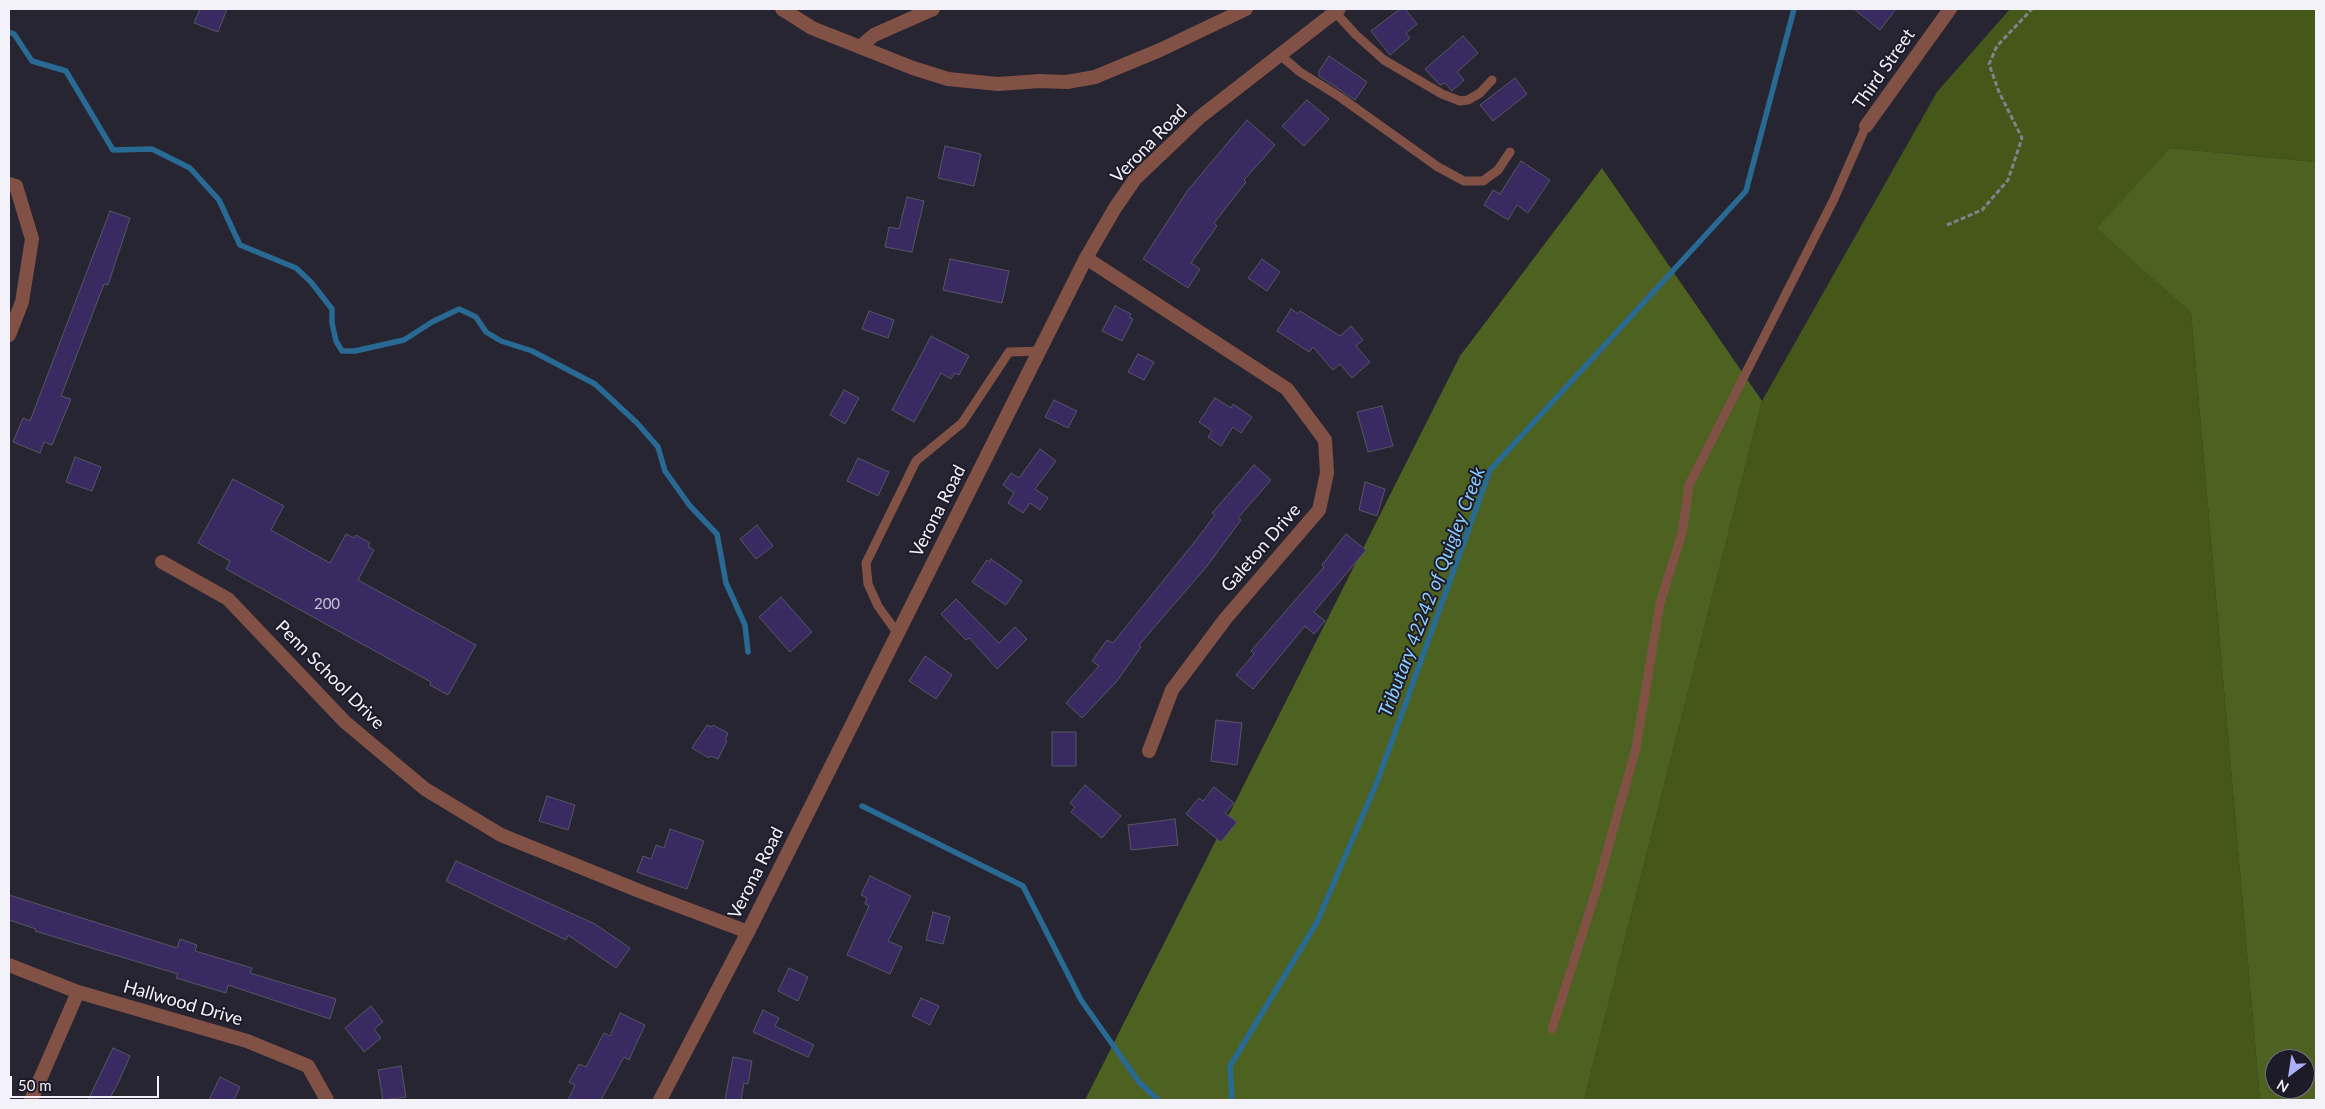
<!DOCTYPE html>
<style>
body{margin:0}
#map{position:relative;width:2325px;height:1109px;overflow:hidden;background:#272532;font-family:Lato,sans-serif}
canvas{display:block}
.frame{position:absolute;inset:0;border:10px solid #f3f2fb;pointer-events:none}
.north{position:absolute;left:2265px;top:1049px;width:50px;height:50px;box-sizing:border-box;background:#1e1b28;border:1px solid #73717c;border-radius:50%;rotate:211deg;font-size:14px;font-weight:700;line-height:20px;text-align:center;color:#f3f2fb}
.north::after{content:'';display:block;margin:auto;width:18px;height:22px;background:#adaffb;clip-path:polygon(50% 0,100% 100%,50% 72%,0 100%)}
.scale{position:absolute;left:10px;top:1076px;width:149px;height:22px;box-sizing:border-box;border:2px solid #f3f2fb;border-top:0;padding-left:6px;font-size:15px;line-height:18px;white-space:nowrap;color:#f3f2fb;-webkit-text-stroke:4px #1e1b28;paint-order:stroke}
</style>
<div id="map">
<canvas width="2325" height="1109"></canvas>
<div class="frame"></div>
<div class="north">N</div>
<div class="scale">50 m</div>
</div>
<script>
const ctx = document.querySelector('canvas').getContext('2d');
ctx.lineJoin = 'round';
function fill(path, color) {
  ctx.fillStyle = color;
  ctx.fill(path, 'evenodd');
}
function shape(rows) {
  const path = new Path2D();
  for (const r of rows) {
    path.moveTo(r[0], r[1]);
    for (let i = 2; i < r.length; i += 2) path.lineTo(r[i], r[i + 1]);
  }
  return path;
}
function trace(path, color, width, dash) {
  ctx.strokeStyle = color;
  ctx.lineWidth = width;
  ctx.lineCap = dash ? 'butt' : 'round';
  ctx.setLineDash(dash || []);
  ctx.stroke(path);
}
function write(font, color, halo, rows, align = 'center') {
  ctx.font = font + ' Lato,sans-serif';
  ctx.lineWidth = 4;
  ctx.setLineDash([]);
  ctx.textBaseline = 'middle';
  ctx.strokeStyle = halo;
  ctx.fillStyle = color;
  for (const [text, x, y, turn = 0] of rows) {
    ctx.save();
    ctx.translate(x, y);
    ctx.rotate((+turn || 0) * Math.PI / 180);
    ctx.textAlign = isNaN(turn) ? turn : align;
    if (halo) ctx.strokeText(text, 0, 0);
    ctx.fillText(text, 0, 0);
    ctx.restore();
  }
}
fill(shape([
 [2010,9,2316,9,2316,162,2170,148,2098,228,2191,313,2260,1100,1584,1100,1762,401,1937,92]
]), '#45581a');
fill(shape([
 [2170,148,2316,162,2316,1100,2260,1100,2191,313,2097,228],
 [2275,1059,2305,1059,2305,1089,2275,1089],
 [1602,168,1762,401,1584,1100,1085,1100,1460,356]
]), '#4d6221');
trace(shape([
 [9,32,14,34,32,61,66,71,113,150,152,149,190,168,219,200,240,245,296,268,311,282,332,309,332,323,336,341,342,351,355,351,404,340,432,322,459,309,476,317,486,332,501,341,532,351,595,384,637,423,658,447,665,471,690,506,717,534,726,583,745,625,748,652],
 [862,806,1023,886,1081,1000,1139,1082,1158,1100],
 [1232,1100,1230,1066,1317,922,1377,782,1490,470,1746,191,1794,9]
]), '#296a94', 5.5);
const building = shape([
 [200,9,227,9,218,32,194,23,200,9],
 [1400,9,1405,9,1417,24,1406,33,1410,38,1390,55,1371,31,1400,9],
 [1854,9,1896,9,1880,30,1854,9],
 [1463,36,1478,53,1457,72,1464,80,1452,91,1445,83,1440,85,1425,69,1463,36],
 [1329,56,1367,82,1355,100,1319,76,1319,71,1329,56],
 [1515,78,1527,94,1493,121,1480,105,1515,78],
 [1307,100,1329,119,1304,146,1282,126,1307,100],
 [1247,120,1275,145,1244,180,1246,182,1214,223,1217,226,1191,263,1200,269,1188,288,1143,259,1188,190,1247,120],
 [945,146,981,154,974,186,938,178,945,146],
 [1521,161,1550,180,1528,213,1517,205,1508,220,1484,205,1493,190,1500,194,1521,161],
 [907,197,924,201,912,252,885,247,889,227,899,229,907,197],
 [110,211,130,218,108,285,104,284,61,396,71,399,52,445,44,442,40,453,13,442,23,418,30,421,110,211],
 [950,259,1009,271,1002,303,943,290,950,259],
 [1262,259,1280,272,1267,291,1248,278,1262,259],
 [1115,306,1131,314,1129,317,1133,319,1122,341,1102,331,1115,306],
 [1291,309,1298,314,1300,311,1340,336,1351,326,1363,340,1356,346,1370,362,1352,378,1340,364,1333,370,1313,347,1309,352,1277,331,1291,309],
 [869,311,894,320,888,338,862,329,869,311],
 [931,336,969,356,959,375,955,373,951,379,941,373,914,422,892,410,931,336],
 [1138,354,1154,362,1144,380,1128,372,1138,354],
 [844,390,859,398,845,424,830,415,844,390],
 [1215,398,1231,408,1233,404,1252,417,1241,433,1233,427,1221,446,1208,437,1212,431,1199,422,1215,398],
 [1054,400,1077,411,1068,428,1045,417,1054,400],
 [1382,406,1393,446,1368,452,1357,412,1382,406],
 [1040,449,1056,461,1035,489,1048,498,1040,510,1030,503,1023,513,1008,503,1014,493,1003,485,1011,473,1019,478,1040,449],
 [75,457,101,467,92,491,66,482,75,457],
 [858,458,889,472,878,496,847,481,858,458],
 [1254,465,1271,480,1238,518,1241,520,1207,566,1139,645,1141,647,1117,681,1082,718,1066,703,1099,666,1092,661,1107,640,1113,643,1197,539,1215,515,1212,513,1254,465],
 [233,479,284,506,271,530,330,563,346,534,354,538,356,535,370,543,368,547,374,550,358,580,476,645,448,695,430,685,431,682,226,569,230,561,198,543,233,479],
 [1365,482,1385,489,1377,516,1359,510,1365,482],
 [757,525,773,546,756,559,740,539,757,525],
 [1346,534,1366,550,1314,612,1325,621,1314,634,1305,626,1253,689,1236,675,1254,654,1251,651,1324,567,1322,565,1346,534],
 [991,559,1022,581,1006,605,972,582,987,560,990,562,991,559],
 [781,597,812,632,790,652,759,617,781,597],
 [956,599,999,643,1015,627,1027,639,997,669,969,638,966,640,941,614,956,599],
 [925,656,952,675,936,699,909,681,925,656],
 [1216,720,1242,723,1237,765,1211,761,1216,720],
 [707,725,711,727,713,725,728,733,725,740,727,741,718,759,711,756,709,758,692,748,707,725],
 [1052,732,1076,732,1076,766,1052,766,1052,732],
 [1085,785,1121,816,1102,838,1071,812,1075,807,1070,803,1085,785],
 [1214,787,1234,803,1225,813,1237,822,1221,842,1186,814,1199,798,1203,801,1214,787],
 [547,796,575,805,568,830,539,821,547,796],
 [1175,819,1178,845,1131,850,1128,825,1175,819],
 [670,829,704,841,687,889,637,872,643,856,651,859,656,845,664,848,670,829],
 [456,861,595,924,630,948,616,968,568,935,566,940,446,881,456,861],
 [870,876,911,896,888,941,902,947,890,974,847,955,869,906,865,904,867,898,861,895,870,876],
 [9,895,177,948,180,939,197,945,195,951,252,968,250,973,336,999,330,1019,228,985,226,993,176,978,178,974,35,931,36,929,9,920,9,895],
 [933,912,950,917,943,944,926,940,933,912],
 [789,968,808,977,798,1001,778,991,789,968],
 [921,998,939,1006,930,1025,912,1016,921,998],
 [371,1006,383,1022,374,1029,381,1038,364,1052,345,1028,371,1006],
 [763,1010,779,1018,775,1026,814,1045,808,1057,753,1032,763,1010],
 [620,1013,645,1025,629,1060,624,1057,601,1100,568,1100,575,1085,569,1082,579,1064,586,1067,604,1033,610,1036,620,1013],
 [113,1048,130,1056,119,1081,109,1100,88,1100,113,1048],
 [733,1057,752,1061,748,1084,744,1083,741,1100,725,1100,733,1057],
 [401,1066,406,1097,383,1100,378,1070,401,1066],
 [220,1077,240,1087,234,1100,209,1100,220,1077]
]);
fill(building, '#392b62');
trace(building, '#585564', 1);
trace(shape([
 [1947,225,1982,210,2008,180,2022,138,1999,92,1989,64,1997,46,2032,9]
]), '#82818c', 3, [5, 2.5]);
trace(shape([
 [1335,12,1356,35,1384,60,1442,94,1460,101,1468,100,1480,93,1492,80],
 [1280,55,1300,72,1340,97,1438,167,1464,181,1483,181,1498,170,1510,152],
 [898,634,878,606,868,584,866,563,916,461,962,423,1009,352,1039,351],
 [1552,1029,1596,891,1636,748,1660,603,1682,533,1689,485,1834,199,1866,126]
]), '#825145', 9);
trace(shape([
 [782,9,812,28,913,68,948,79,998,84,1040,81,1067,82,1095,77,1160,50,1246,9],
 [860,47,874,35,933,9],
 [1866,126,1950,9],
 [9,184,16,186,32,239,22,302,9,335],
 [1086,258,1287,389,1325,440,1327,473,1319,510,1226,618,1172,690,1149,751],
 [162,562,228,599,345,722,425,789,501,835,642,892,748,932],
 [9,965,78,992,247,1041,308,1066,327,1100],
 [31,1100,78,992]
]), '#825145', 14);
trace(shape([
 [660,1100,750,928,1086,258,1115,208,1135,179,1200,117,1339,9]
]), '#825145', 14);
write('15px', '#c4c0d5', null, [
 ["200",327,604]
]);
write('18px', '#f3f2fb', '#1e1b28', [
 ["Third Street",1884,69,-55],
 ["Verona Road",1149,144,-46],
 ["Verona Road",938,511,-63],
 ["Galeton Drive",1261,548,-49],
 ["Penn School Drive",330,675,45],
 ["Verona Road",756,873,-63],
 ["Hallwood Drive",183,1003,16]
]);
write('italic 19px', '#88cdff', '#1e1b28', [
 ["Tributary 42242 of Quigley Creek",1432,592,-69]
]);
</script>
